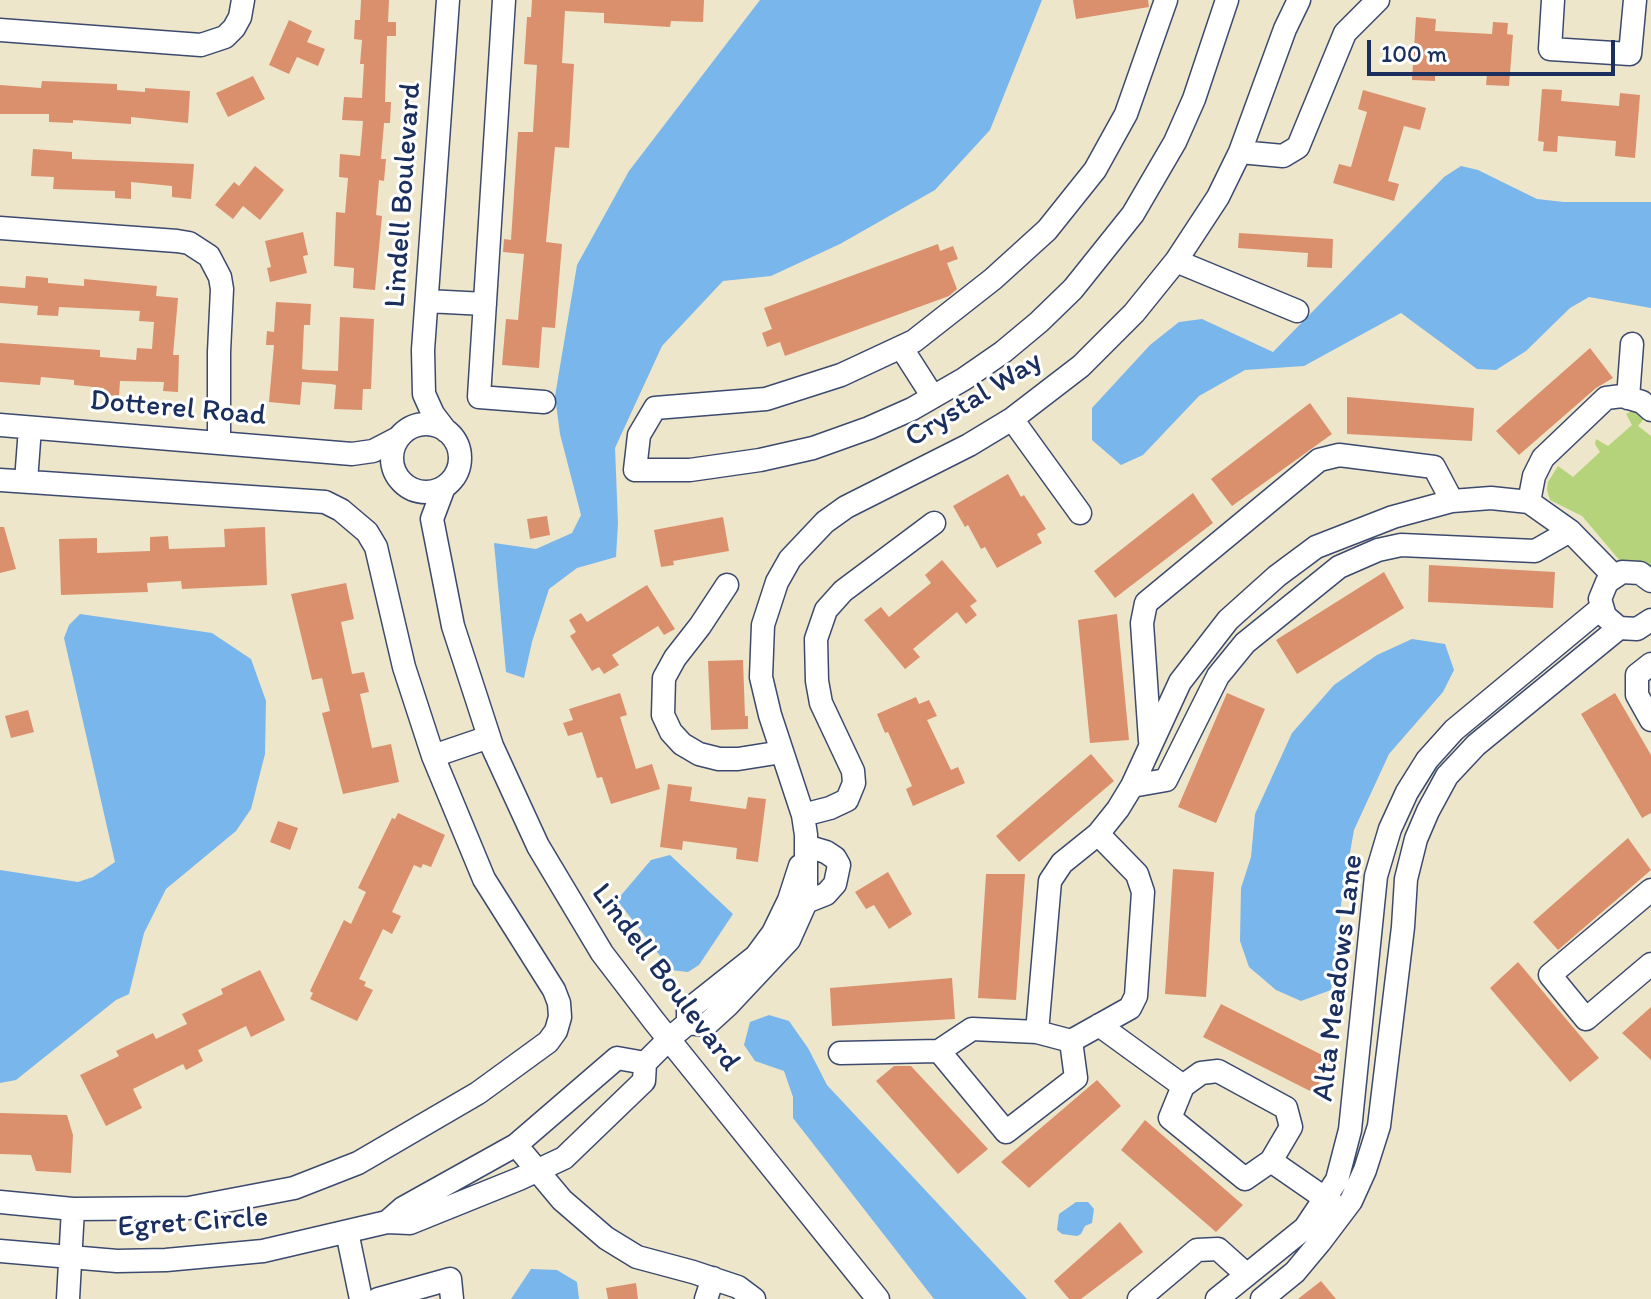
<!DOCTYPE html>
<style>
body{margin:0}
#map{position:relative;width:1651px;height:1299px;overflow:hidden;background:#eee6ca;font-family:Itim,sans-serif}
canvas{display:block}
.scale{position:absolute;left:1367px;top:40px;width:248px;height:36px;box-sizing:border-box;border:4px solid #1b2f5e;border-top:0;padding-left:10px;font-size:24px;line-height:28px;white-space:nowrap;color:#1b2f5e;-webkit-text-stroke:6px #fff;paint-order:stroke}
</style>
<div id="map">
<canvas width="1651" height="1299"></canvas>
<div class="scale">100 m</div>
</div>
<script>
const ctx = document.querySelector('canvas').getContext('2d');
ctx.lineJoin = 'round';
function fill(path, color) {
  ctx.fillStyle = color;
  ctx.fill(path, 'evenodd');
}
function shape(rows) {
  const path = new Path2D();
  for (const r of rows) {
    if (r.length === 3) {
      path.moveTo(r[0] + r[2], r[1]);
      path.arc(r[0], r[1], r[2], 0, 2 * Math.PI);
      continue;
    }
    path.moveTo(r[0], r[1]);
    for (let i = 2; i < r.length; i += 2) path.lineTo(r[i], r[i + 1]);
  }
  return path;
}
function trace(path, color, width, dash) {
  ctx.strokeStyle = color;
  ctx.lineWidth = width;
  ctx.lineCap = dash ? 'butt' : 'round';
  ctx.setLineDash(dash || []);
  ctx.stroke(path);
}
function write(font, color, halo, rows, align = 'center') {
  ctx.font = font + ' Itim,sans-serif';
  ctx.lineWidth = 6;
  ctx.setLineDash([]);
  ctx.textBaseline = 'middle';
  ctx.strokeStyle = halo;
  ctx.fillStyle = color;
  for (const [text, x, y, turn = 0] of rows) {
    ctx.save();
    ctx.translate(x, y);
    ctx.rotate((+turn || 0) * Math.PI / 180);
    ctx.textAlign = isNaN(turn) ? turn : align;
    if (halo) ctx.strokeText(text, 0, 0);
    ctx.fillText(text, 0, 0);
    ctx.restore();
  }
}
fill(shape([
 [1634,410,1647,415,1638,426,1651,436,1651,570,1621,562,1582,516,1550,500,1547,490,1548,482,1558,466,1573,477,1600,452,1595,444,1596,439,1608,446,1632,425,1626,414]
]), '#b5d37a');
fill(shape([
 [760,0,1042,0,990,130,935,190,840,244,771,276,723,281,662,346,615,448,618,523,616,557,577,568,549,589,532,642,524,678,506,672,494,543,536,549,572,533,581,515,560,434,555,396,577,265,629,171],
 [1461,166,1478,170,1537,199,1564,202,1651,202,1651,308,1589,297,1570,308,1526,351,1496,370,1477,369,1401,313,1304,366,1245,370,1199,396,1143,455,1121,465,1092,440,1092,408,1150,345,1179,322,1202,319,1273,352,1444,177],
 [80,614,212,633,251,659,266,701,265,754,251,809,236,831,166,889,144,933,129,994,116,1000,16,1080,0,1083,0,870,78,882,93,877,115,862,64,638,69,625],
 [1412,639,1445,644,1454,670,1443,692,1389,754,1354,830,1341,904,1337,959,1331,990,1301,1001,1276,990,1249,967,1240,941,1241,888,1251,857,1255,814,1292,733,1334,685,1377,655],
 [670,855,733,914,699,965,688,972,671,970,617,900,651,860],
 [769,1015,789,1021,808,1048,827,1085,1027,1299,934,1299,793,1118,793,1097,784,1071,755,1061,744,1045,750,1022],
 [1076,1202,1088,1202,1094,1209,1092,1223,1085,1226,1081,1234,1077,1236,1062,1234,1057,1230,1059,1214],
 [531,1269,557,1270,577,1282,579,1299,511,1299]
]), '#79b6ec');
fill(shape([
 [361,0,389,0,388,22,396,22,396,36,387,36,385,102,391,102,390,123,384,123,381,159,386,159,384,181,379,180,376,215,382,216,375,290,353,288,354,268,334,266,336,212,345,213,348,178,339,177,340,154,360,156,363,121,342,120,344,97,362,98,364,64,360,64,362,40,354,39,355,20,360,20],
 [532,0,704,0,703,22,671,21,670,27,604,23,604,13,565,11,562,63,574,64,569,148,555,147,546,242,562,244,555,328,542,327,539,368,502,365,506,319,518,320,524,254,503,252,504,239,511,240,518,132,533,132,537,65,524,64,527,17,531,17],
 [1073,0,1148,0,1149,7,1076,19],
 [1416,17,1436,19,1435,31,1492,34,1493,22,1508,23,1507,34,1513,35,1509,86,1486,85,1487,74,1455,72,1435,73,1435,81,1412,80],
 [289,20,312,31,307,42,325,49,318,66,297,57,289,74,269,65],
 [253,76,265,99,228,117,216,93],
 [42,81,117,84,117,90,145,92,145,88,190,91,188,123,131,117,131,124,73,120,73,123,49,122,49,114,0,114,0,85,41,88],
 [1542,89,1562,90,1561,101,1619,106,1620,93,1640,95,1635,158,1615,156,1616,141,1558,136,1557,152,1543,151,1544,142,1538,141],
 [1363,90,1426,108,1420,130,1404,126,1388,181,1399,184,1394,201,1333,183,1339,164,1351,167,1367,112,1358,109],
 [33,149,72,152,72,159,194,164,191,199,172,197,172,186,131,182,131,199,115,198,115,191,53,189,54,177,31,176],
 [255,166,284,190,260,220,243,206,233,219,215,205,234,182,239,186],
 [303,232,308,255,303,256,307,273,270,282,267,268,271,267,265,241],
 [1239,233,1333,239,1332,268,1307,267,1308,253,1238,248],
 [938,244,940,251,953,246,958,259,947,263,957,289,949,296,785,356,780,342,767,347,762,333,772,329,764,308],
 [26,276,48,278,48,283,84,286,84,279,157,286,156,296,178,298,173,355,179,355,178,392,163,391,164,382,120,381,119,396,103,395,104,388,74,385,74,380,41,377,40,385,0,382,0,343,100,350,100,357,136,360,137,348,152,349,154,322,139,321,140,311,59,307,58,316,37,315,38,306,0,303,0,286,25,288],
 [276,302,311,304,310,325,304,325,302,369,308,370,338,371,340,317,374,319,371,389,363,389,362,410,334,409,336,385,331,384,302,382,300,405,269,402,274,345,266,345,267,331,274,332],
 [1590,348,1613,378,1596,388,1519,455,1496,431],
 [1347,397,1474,408,1472,441,1347,434],
 [1310,403,1332,434,1232,506,1211,479],
 [1008,474,1021,497,1024,495,1046,529,1037,534,1042,543,997,568,985,547,981,549,968,525,965,527,953,506],
 [1193,493,1213,523,1115,598,1094,571],
 [547,516,550,535,530,539,527,519],
 [723,517,729,551,673,561,674,565,661,567,654,530],
 [0,527,4,527,16,569,0,573],
 [265,527,267,585,182,589,181,581,147,583,148,592,61,595,59,539,97,538,97,553,150,551,150,537,168,536,169,549,225,547,224,529],
 [942,560,977,601,970,606,977,615,966,624,957,612,913,649,920,657,905,669,864,620,881,607,889,617,931,583,925,575],
 [1429,565,1555,572,1553,608,1428,602],
 [1384,572,1404,608,1297,674,1276,640],
 [346,583,354,619,341,622,352,674,364,672,369,692,360,694,372,748,391,744,399,782,343,794,322,713,330,711,322,678,312,680,291,594],
 [647,585,675,629,664,635,658,626,612,655,619,665,604,674,599,667,592,671,570,636,576,632,569,620,581,613,587,622],
 [1117,614,1129,740,1090,743,1078,620],
 [743,660,745,716,748,716,748,729,711,730,708,661],
 [620,693,627,715,620,717,636,769,652,764,660,789,611,804,602,777,597,778,582,732,568,736,563,723,573,720,569,709],
 [1227,693,1265,709,1216,823,1178,807],
 [1615,693,1651,755,1651,813,1642,818,1581,714],
 [916,697,919,704,929,700,937,716,927,720,951,770,958,767,965,783,913,806,906,789,912,786,888,732,885,733,877,714],
 [28,710,34,732,11,738,5,716],
 [1091,754,1114,781,1019,862,996,836],
 [668,784,692,787,690,801,746,809,748,797,766,799,758,862,736,859,737,848,683,841,682,850,660,847],
 [398,813,445,835,431,867,423,864,421,868,414,865,392,912,401,916,392,934,383,929,359,979,366,982,364,986,373,990,357,1021,310,999,313,993,310,991,344,920,351,924,366,892,358,888,392,818,395,819],
 [278,821,298,828,290,850,270,842],
 [1628,838,1651,870,1558,950,1533,922],
 [1173,869,1214,872,1206,997,1165,994],
 [888,872,912,914,889,929,874,905,866,909,855,892],
 [986,874,1025,874,1016,1000,978,998],
 [1518,962,1599,1058,1570,1082,1490,988],
 [260,970,285,1020,251,1037,246,1026,198,1050,203,1061,186,1070,183,1064,133,1089,142,1108,106,1126,80,1075,119,1056,116,1051,153,1033,156,1039,187,1024,182,1014,223,994,221,989],
 [952,978,955,1019,832,1026,830,988],
 [1221,1004,1332,1060,1314,1093,1203,1037],
 [1651,1007,1651,1060,1622,1033],
 [894,1066,911,1066,988,1149,958,1174,876,1081],
 [1097,1080,1121,1106,1029,1188,1001,1162],
 [0,1113,67,1115,73,1135,71,1173,36,1171,31,1155,0,1154],
 [1145,1120,1243,1205,1216,1232,1121,1150],
 [1120,1222,1143,1252,1081,1299,1069,1299,1054,1281],
 [1321,1281,1336,1299,1298,1299],
 [636,1283,638,1299,608,1299,606,1288]
]), '#da906d');
const minor = shape([
 [504,0,479,397,544,402],
 [1166,0,1126,114,1095,170,1047,230,993,279,914,341,841,375,766,399,655,408,639,435,635,470,690,470,760,460,813,448,869,428,912,409,964,379,1003,352,1039,322,1073,289,1133,214,1175,142,1194,99,1227,0],
 [1553,0,1550,49,1630,54,1635,0],
 [0,30,201,45,225,37,234,28,240,17,243,0],
 [1240,152,1283,156,1298,147,1345,33,1378,0],
 [0,228,177,241,189,243,209,256,220,277,222,289,219,352,219,441],
 [1176,261,1297,311],
 [427,301,485,304],
 [901,347,933,397],
 [1628,398,1632,344],
 [1012,419,1080,513],
 [426,458,34],
 [0,425,352,454,373,451,398,438],
 [446,431,433,414,424,394,423,350,448,0],
 [0,480,325,502,341,510,367,532,376,547,404,667,433,756,484,879,554,990,559,1003,560,1017,556,1031,548,1042,478,1093,358,1163,294,1188,189,1208,73,1209,0,1202],
 [26,481,30,428],
 [444,487,432,519,453,626,492,746,538,846,602,953,654,1021,878,1299],
 [1529,502,1534,476,1543,458,1606,398,1622,396,1642,402,1651,410],
 [1651,581,1640,573,1622,572,1607,582,1600,599,1605,616,1619,628,1637,629,1651,620],
 [727,585,700,626,675,658,664,678,663,715,671,732,682,744,699,754,719,759,738,759,782,752],
 [1651,664,1637,675,1637,695,1651,720],
 [1150,741,1142,623,1146,603,1319,460,1339,455,1434,467,1452,501],
 [433,756,489,737],
 [1132,786,1166,780,1218,676,1245,643,1339,567,1378,550,1401,545,1535,551,1570,531],
 [803,815,830,808,847,800,854,783,853,771,821,703,817,681,816,639,826,610,843,591,934,523],
 [806,846,826,852,835,858,839,865,835,884,826,894,806,902],
 [1651,890,1550,975,1586,1019,1651,964],
 [688,1023,688,1010,756,956,773,933,789,900,800,866],
 [1099,1025,1183,1086,1201,1073,1218,1071,1286,1108,1291,1127,1271,1161,1245,1179,1170,1118,1183,1086],
 [1037,1032,1050,881,1062,863,1098,834,1118,809,1132,786,1180,682,1228,620,1277,576,1316,547,1393,517,1452,501,1491,498,1529,502,1570,531,1614,576],
 [1071,1041,1076,1078,1006,1132,939,1051,972,1029,1037,1032,1071,1041,1130,1008,1136,996,1143,892,1137,874,1098,834],
 [840,1053,939,1051],
 [516,1145,562,1200,606,1238,637,1257,693,1272,738,1287,754,1299],
 [1271,1161,1336,1206],
 [387,1222,403,1208,516,1145,617,1058,645,1063],
 [347,1232,361,1299],
 [0,1251,117,1261,166,1260,263,1251,387,1222,410,1223,519,1179,564,1158,644,1081,645,1063,669,1039,688,1023,706,1025,728,1005,789,940,806,902,806,835,803,815,770,715,761,677,763,625,777,582,790,559,825,522,846,507,969,445,1012,419,1081,366,1134,313,1176,261,1218,197,1240,152,1285,29,1299,0],
 [68,1299,73,1209],
 [378,1299,450,1279,452,1299],
 [706,1299,713,1278],
 [1139,1299,1197,1250,1218,1249,1247,1275],
 [1217,1299,1305,1228,1337,1180,1350,1130,1376,876,1390,829,1407,792,1427,760,1454,730,1601,608],
 [1262,1299,1295,1272,1320,1242,1351,1201,1365,1170,1379,1126,1403,927,1406,879,1416,839,1428,811,1447,776,1476,745,1619,628]
]);
trace(minor, '#3b4a6e', 25);
trace(minor, '#fff', 22);
write('30px', '#1b2f5e', '#fff', [
 ["Lindell Boulevard",404,195,-86],
 ["Crystal Way",974,400,-32],
 ["Dotterel Road",178,409,5],
 ["Lindell Boulevard",665,978,53],
 ["Alta Meadows Lane",1339,978,-83],
 ["Egret Circle",193,1223,-4]
]);
</script>
